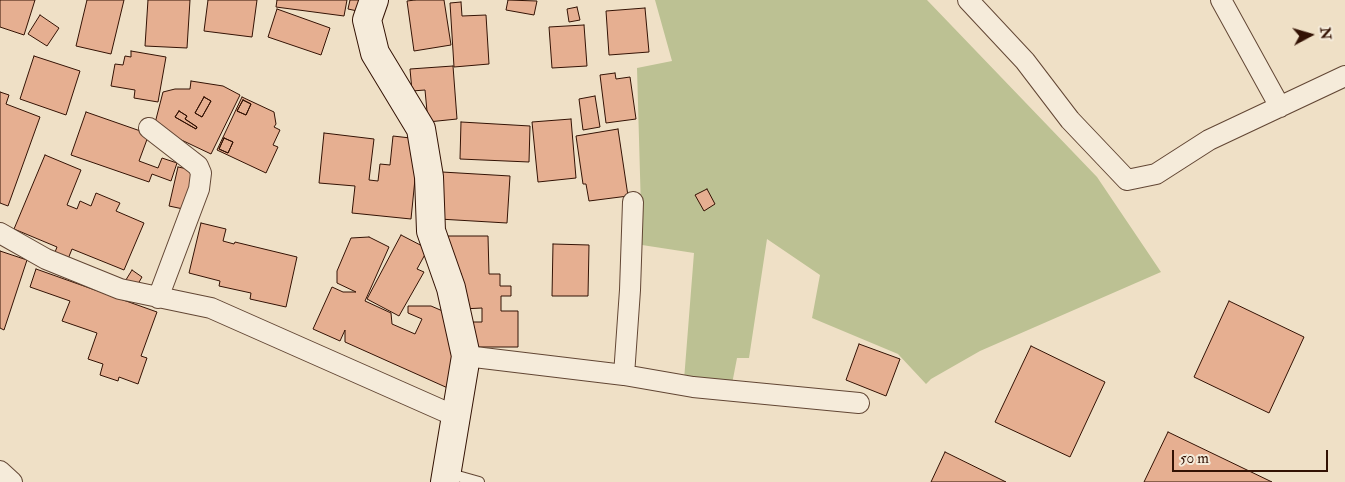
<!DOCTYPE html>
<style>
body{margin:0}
#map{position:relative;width:1345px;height:482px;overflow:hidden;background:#efe0c6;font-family:"IM FELL Double Pica",serif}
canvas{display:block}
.north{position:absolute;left:1285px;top:10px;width:50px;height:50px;-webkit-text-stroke:4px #f5ebda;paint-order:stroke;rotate:84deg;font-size:14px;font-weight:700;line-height:20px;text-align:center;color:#331204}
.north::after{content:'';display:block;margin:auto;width:18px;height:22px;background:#331204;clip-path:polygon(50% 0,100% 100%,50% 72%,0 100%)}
.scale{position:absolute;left:1172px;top:450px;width:156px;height:22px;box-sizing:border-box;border:2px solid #331204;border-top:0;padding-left:6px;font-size:15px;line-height:18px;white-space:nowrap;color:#331204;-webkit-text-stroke:4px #f5ebda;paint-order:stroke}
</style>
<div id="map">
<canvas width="1345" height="482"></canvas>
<div class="north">N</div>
<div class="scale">50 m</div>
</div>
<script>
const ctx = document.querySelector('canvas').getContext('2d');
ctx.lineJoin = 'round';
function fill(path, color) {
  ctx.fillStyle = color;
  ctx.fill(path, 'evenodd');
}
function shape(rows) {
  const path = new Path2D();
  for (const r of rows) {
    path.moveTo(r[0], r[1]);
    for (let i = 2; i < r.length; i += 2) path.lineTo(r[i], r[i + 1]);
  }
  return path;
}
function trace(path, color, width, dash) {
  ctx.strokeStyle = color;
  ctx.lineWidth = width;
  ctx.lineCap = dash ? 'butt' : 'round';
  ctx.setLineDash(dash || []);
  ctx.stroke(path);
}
fill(shape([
 [655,0,927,0,1097,177,1161,272,980,351,931,379,926,384,898,354,812,318,820,275,767,239,749,358,737,358,732,384,684,380,694,253,642,245,637,68,672,61]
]), '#bcc193');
const building = shape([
 [0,0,35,0,24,35,0,27,0,0],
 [87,0,124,0,111,54,76,46,87,0],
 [148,0,190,0,187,48,145,46,148,0],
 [208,0,257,0,252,37,204,31,208,0],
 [277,0,347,0,344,16,276,7,277,0],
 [350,0,363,0,362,12,348,9,350,0],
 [415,0,444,0,451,45,414,51,407,1,415,0],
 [508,0,537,1,534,15,506,10,508,0],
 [461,2,462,16,486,15,489,64,454,67,450,3,461,2],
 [577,7,580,20,569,22,567,9,577,7],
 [645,8,649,52,609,55,606,11,645,8],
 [277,9,330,28,321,55,268,37,277,9],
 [40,15,59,28,47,46,28,34,40,15],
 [584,25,587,66,552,68,549,27,584,25],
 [131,51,166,57,158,102,134,98,135,90,111,86,115,64,123,65,125,56,131,57,131,51],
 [34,56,80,71,66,115,20,99,34,56],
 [453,66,457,119,428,122,425,90,412,91,410,69,453,66],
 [615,73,616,79,630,77,636,119,606,123,600,75,615,73],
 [191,81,223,86,240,95,211,154,154,127,163,92,175,89,190,89,191,81],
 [204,97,211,101,202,117,195,113,204,97],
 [179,111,187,116,185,119,197,127,196,129,175,117,179,111],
 [0,92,9,95,6,104,40,117,8,206,0,203,0,92],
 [595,96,600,127,583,130,579,99,595,96],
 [204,97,211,101,202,117,195,113,204,97],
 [242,97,274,112,276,124,274,127,280,130,273,145,278,147,266,173,217,150,242,97],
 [243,100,251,104,246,115,237,111,243,100],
 [224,138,233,142,228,153,219,149,224,138],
 [243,100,251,104,246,115,237,111,243,100],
 [179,111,187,116,185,119,197,127,196,129,175,117,179,111],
 [86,112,149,134,139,161,158,168,162,158,177,163,171,181,152,174,149,182,71,155,86,112],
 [571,119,576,178,538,182,532,122,571,119],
 [461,122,530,126,529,162,460,159,461,122],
 [618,129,628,196,589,201,586,184,583,184,576,136,618,129],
 [324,133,374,139,369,180,378,181,380,164,390,165,393,136,419,139,411,219,352,213,355,186,319,183,324,133],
 [224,138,233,142,228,153,219,149,224,138],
 [45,155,81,170,67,205,77,209,80,201,91,206,96,193,120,203,116,211,144,223,124,270,72,249,68,259,52,260,57,247,14,229,45,155],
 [178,167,198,171,188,210,169,206,178,167],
 [442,172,510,176,507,223,439,219,442,172],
 [707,189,715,204,704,211,695,195,707,189],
 [201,223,226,229,223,241,234,244,235,242,297,257,286,307,250,299,251,293,219,286,220,281,189,273,201,223],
 [401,235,428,249,417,269,424,272,399,316,367,299,401,235],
 [446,236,488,236,489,274,500,274,500,286,511,286,511,296,501,296,501,311,518,311,518,347,471,347,471,322,482,322,482,308,462,309,461,273,447,273,446,236],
 [369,237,389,247,365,301,391,313,392,324,415,334,422,319,408,313,408,306,431,306,452,315,454,381,450,389,345,342,345,330,340,341,313,329,332,287,343,292,356,292,337,283,337,271,351,238,369,237],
 [553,244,589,245,588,296,552,296,553,244],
 [0,251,27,260,4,330,0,328,0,251],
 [36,269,157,312,141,356,147,358,138,384,119,377,118,381,100,375,103,364,88,359,97,333,62,321,70,301,30,287,36,269],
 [132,270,142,277,135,289,124,283,132,270],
 [1229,301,1304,337,1269,413,1194,377,1229,301],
 [859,344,900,359,886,396,846,380,859,344],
 [1031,346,1105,382,1070,457,995,422,1031,346],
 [1168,432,1272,482,1144,482,1168,432],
 [945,452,1006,482,931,482,945,452]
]);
fill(building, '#e6af91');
trace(building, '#331204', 1);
const lane = shape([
 [447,473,479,482]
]);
const street = shape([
 [968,0,1025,61,1070,120,1127,180,1156,174,1209,140,1345,76],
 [1221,0,1280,107],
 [149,128,198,166,201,173,199,189,158,298],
 [0,233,46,259,120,289,211,308,455,416],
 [466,356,624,375,693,387,859,403],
 [624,375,630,290,633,202],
 [0,471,12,482]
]);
const secondary = shape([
 [374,0,367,20,375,53,421,129,429,177,431,231,451,288,466,356,445,482]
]);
trace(lane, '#624634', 12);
trace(street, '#624634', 22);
trace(secondary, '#331204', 30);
trace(lane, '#f5ebda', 10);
trace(street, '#f5ebda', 20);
trace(secondary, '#f5ebda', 28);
</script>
